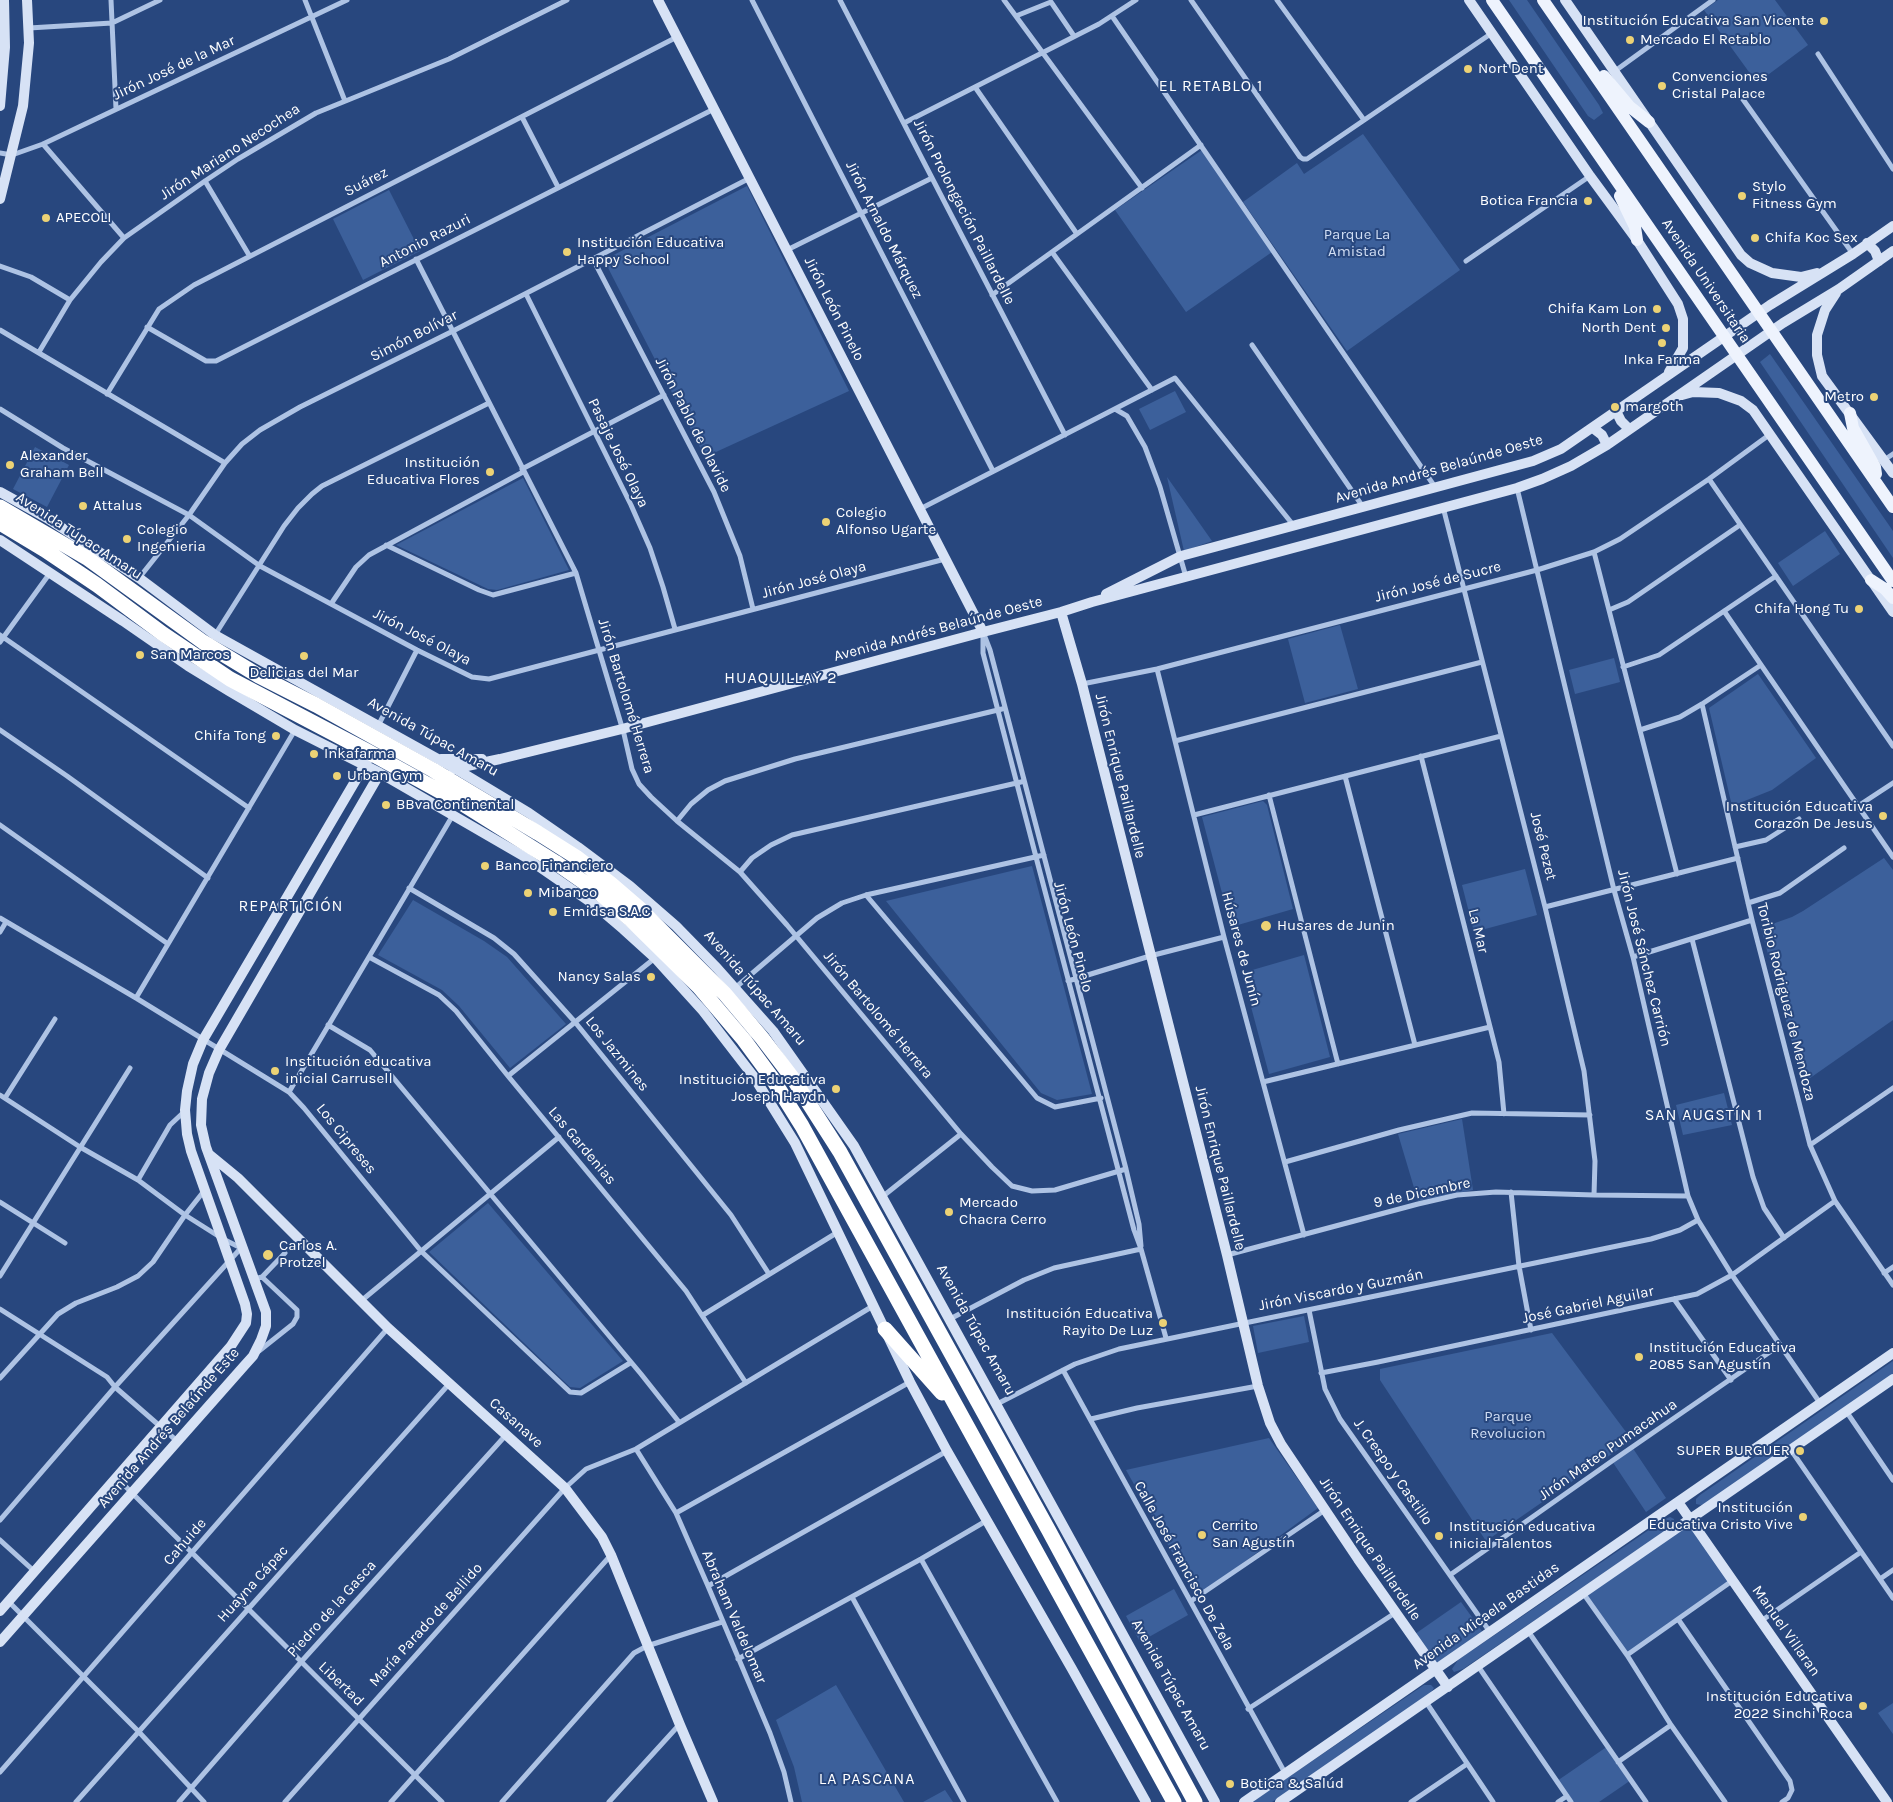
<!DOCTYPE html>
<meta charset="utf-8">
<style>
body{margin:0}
canvas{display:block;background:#28477e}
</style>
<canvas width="1893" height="1802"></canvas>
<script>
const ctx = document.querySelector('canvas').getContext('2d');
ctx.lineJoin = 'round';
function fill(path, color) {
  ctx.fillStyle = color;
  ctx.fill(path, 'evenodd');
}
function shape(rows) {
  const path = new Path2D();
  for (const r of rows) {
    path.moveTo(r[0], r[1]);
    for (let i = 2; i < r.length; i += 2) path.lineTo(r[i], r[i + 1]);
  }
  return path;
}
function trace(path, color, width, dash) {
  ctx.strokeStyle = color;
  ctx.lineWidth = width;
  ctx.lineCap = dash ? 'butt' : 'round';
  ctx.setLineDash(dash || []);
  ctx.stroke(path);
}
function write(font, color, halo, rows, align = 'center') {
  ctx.font = font + ' Karla,sans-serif';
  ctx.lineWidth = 4;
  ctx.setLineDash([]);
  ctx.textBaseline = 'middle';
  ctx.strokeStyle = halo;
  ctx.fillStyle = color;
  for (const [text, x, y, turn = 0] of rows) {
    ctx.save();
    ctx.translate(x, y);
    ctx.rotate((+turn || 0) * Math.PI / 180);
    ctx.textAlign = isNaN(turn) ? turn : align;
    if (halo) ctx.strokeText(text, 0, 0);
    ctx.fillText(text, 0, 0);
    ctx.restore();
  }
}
fill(shape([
 [1509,0,1527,0,1599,105,1603,113,1594,120,1588,116],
 [1718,0,1775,0,1808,45,1757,83,1704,10],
 [1363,134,1460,270,1347,351,1243,202,1297,163,1304,174],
 [1202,150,1272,252,1186,312,1115,210],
 [747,186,849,391,705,457,604,260],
 [389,190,420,251,363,280,333,219],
 [1770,354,1893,531,1893,558,1760,362],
 [1175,391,1186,412,1150,430,1139,409],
 [35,447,69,465,47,507,13,489],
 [1167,477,1212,541,1184,551],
 [523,478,569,570,497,590,488,589,396,545],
 [1825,531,1840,554,1793,586,1778,563],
 [1340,625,1358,689,1305,703,1288,639],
 [1614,658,1620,682,1575,694,1569,670],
 [1758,674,1816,758,1772,790,1732,806,1709,708],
 [1263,801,1267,805,1293,909,1231,927,1202,817],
 [1884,858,1893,870,1893,1020,1803,1083,1761,928,1792,917,1803,911],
 [1032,866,1092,1094,1057,1100,1041,1093,886,901],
 [1525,869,1537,915,1474,932,1462,885],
 [413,900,484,941,507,957,566,1024,510,1068,459,1006,442,990,378,955],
 [1304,955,1330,1057,1269,1074,1242,973],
 [1724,1093,1732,1125,1683,1135,1676,1105],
 [1462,1119,1473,1190,1418,1201,1398,1134],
 [488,1203,623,1361,580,1388,570,1387,429,1252],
 [1304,1316,1309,1342,1258,1353,1253,1326],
 [1552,1333,1632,1440,1486,1541,1380,1380,1380,1369],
 [1893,1361,1893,1374,1706,1504,1701,1505,1696,1504,1696,1499,1700,1495],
 [1269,1438,1318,1508,1199,1595,1195,1593,1126,1470],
 [1632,1447,1666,1498,1646,1512,1612,1461],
 [1670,1517,1674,1519,1674,1524,1670,1528,1463,1669,1454,1672,1452,1669,1458,1660,1665,1519],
 [1690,1519,1733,1581,1627,1655,1583,1593],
 [1174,1589,1188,1615,1140,1642,1126,1616],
 [1461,1602,1484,1634,1438,1666,1415,1634],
 [836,1685,904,1802,802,1802,794,1767,776,1720],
 [1424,1685,1431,1685,1434,1688,1429,1695,1272,1802,1252,1802],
 [1893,1703,1893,1734,1878,1713],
 [1608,1746,1631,1780,1599,1802,1571,1802,1557,1781],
 [945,1790,953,1802,923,1802]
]), '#3c609b');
trace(shape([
 [111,0,116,109],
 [305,0,345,101],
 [752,0,993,471],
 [840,0,1065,435],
 [1004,0,1142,188],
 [1191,0,1300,157,1303,159,1307,159,1492,33],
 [1277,0,1364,120],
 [1016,16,1051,2,1074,36],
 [1112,16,1435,487],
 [29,28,112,23,160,0],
 [1818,54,1893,169],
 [1615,71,1713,0],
 [975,87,1077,234],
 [1742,98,1853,254],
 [522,117,558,187],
 [904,123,1099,24,1136,0],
 [43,144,124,238],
 [0,153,12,155,43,144,347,0],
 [205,181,249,255],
 [787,250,932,178],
 [1052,252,1152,390],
 [416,259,576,573,624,734,632,769,639,784,651,797,677,821,740,872,787,925,961,1134,992,1167,1012,1186,1032,1191,1055,1190,1126,1169],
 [593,259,714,492,740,556,753,609],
 [1466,261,1590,176],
 [0,266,31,277,70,300],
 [526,294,631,505,650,548,663,587,675,629],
 [992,295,1201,145],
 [147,327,206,361,216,361,714,109],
 [0,330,225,463],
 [1252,345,1363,507],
 [39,352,70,300,101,262,124,238,205,181,238,159,316,113,449,59,567,0],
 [107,394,159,309,194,285,677,37],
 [0,409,63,448,189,515,260,566,417,650,472,677,489,679,945,559],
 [1115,409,1127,416,1145,447,1160,487,1186,577],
 [1884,460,1893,454],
 [522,469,664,395],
 [1709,479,1893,746],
 [1517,488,1614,890,1633,957,1688,1196,1698,1220,1732,1275,1820,1403],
 [1443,507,1545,907,1584,1071,1595,1161,1594,1195],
 [920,509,1175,378,1294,526],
 [386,545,479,590,493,595,576,573],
 [1594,552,1677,874],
 [139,578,189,515,225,463,242,444,260,430,300,407,453,331,750,178],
 [331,604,356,567,369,555,523,472],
 [1609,610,1628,602,1740,525],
 [1724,611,1893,857],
 [983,632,983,653,1036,857,1134,1230,1141,1249,1166,1338],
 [983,632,990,650,1126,1169,1139,1224,1141,1246],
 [0,635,249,808],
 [215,635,284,526,298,508,312,494,322,486,489,403],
 [0,642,50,573],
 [1623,667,1659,655,1776,576],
 [1157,669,1224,937,1304,1235],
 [1082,684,1157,669,1537,570,1594,552,1620,539,1709,479,1769,435],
 [1702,704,1752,920,1810,1145,1835,1201,1893,1285],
 [378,726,417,650],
 [0,730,67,776,208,878],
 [1640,730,1680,717,1702,704,1761,665],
 [1175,741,1482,662],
 [1421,756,1499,1062,1504,1114],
 [1345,776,1415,1045],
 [1269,795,1338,1064],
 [1858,806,1893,783],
 [1194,815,1501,736],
 [677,821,691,804,708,790,725,781,795,759,1002,709],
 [0,825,168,944],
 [1735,847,1766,840,1799,819],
 [740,872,752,858,771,845,792,835,1021,782],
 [409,888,494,938,514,954,575,1022,731,1215,769,1274],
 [866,895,1037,1098,1055,1107,1101,1098],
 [1748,903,1780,893,1844,848],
 [1545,907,1738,858],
 [0,918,136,998,289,1092,304,1108,421,1251,570,1392,581,1393,630,1363],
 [0,932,6,922],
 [1692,939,1753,1177,1764,1208,1784,1238],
 [369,957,439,995,456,1011,508,1076,686,1291,746,1383],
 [1633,957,1752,920],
 [1068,981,1150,956,1224,937],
 [735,988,817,918,842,903,866,895,1044,855],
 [136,998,295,730],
 [328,1025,370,1050,641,1374,679,1422],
 [508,1076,655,958],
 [1263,1082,1490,1027],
 [289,1092,453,815],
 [0,1095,80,1147,138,1180,185,1215,223,1239,241,1248,115,1387,0,1520],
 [5,1098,55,1019],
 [1810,1145,1893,1088],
 [1285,1162,1399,1130,1472,1113,1590,1115],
 [138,1180,170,1125,185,1111],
 [1511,1192,1519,1266,1531,1330],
 [882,1197,961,1134],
 [0,1202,65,1243],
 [1227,1255,1418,1204,1457,1195,1496,1192,1594,1195,1688,1196],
 [1884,1273,1893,1267],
 [0,1276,130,1068],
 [262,1277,285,1253],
 [254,1279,262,1277,297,1310,297,1317,293,1324,259,1351],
 [1674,1299,1731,1380],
 [361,1301,559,1137],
 [0,1309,107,1377,115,1387,177,1441],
 [1309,1310,1325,1389,1340,1419,1490,1632],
 [703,1315,838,1232],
 [950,1319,1024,1280,1054,1268,1141,1249],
 [1063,1370,1285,1773],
 [1321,1373,1378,1362,1697,1294,1732,1275,1835,1201],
 [0,1378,58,1314,76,1303,117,1287,138,1276,153,1262,185,1215,204,1191],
 [997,1404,1075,1364,1119,1349,1651,1239,1680,1230,1698,1220],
 [1846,1411,1893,1480],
 [1091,1419,1137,1408,1258,1386],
 [636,1449,676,1513,708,1586,770,1733,784,1772,791,1802],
 [1791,1450,1893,1598],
 [117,1478,442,1802],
 [676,1513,910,1382],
 [0,1540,34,1571],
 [921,1559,1057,1802],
 [1450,1575,1612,1461,1780,1345],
 [1880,1579,1893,1570],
 [708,1586,947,1451],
 [1583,1593,1627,1655,1671,1725,1725,1802],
 [852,1597,964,1802],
 [8,1601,139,1732,204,1802],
 [1191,1601,1325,1510],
 [1678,1619,1790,1781,1792,1790,1788,1798,1782,1802],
 [1761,1621,1861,1552],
 [1528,1631,1646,1802],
 [1627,1655,1732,1581],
 [738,1659,921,1559,986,1521],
 [1478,1666,1571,1802],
 [1426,1702,1493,1802],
 [1248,1709,1395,1613],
 [1618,1762,1671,1725],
 [0,1772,388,1328],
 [76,1802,449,1384],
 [179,1802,301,1662,506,1435],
 [285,1802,565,1488,586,1469,636,1449,873,1306],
 [391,1802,611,1555],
 [502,1802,634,1653,647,1646,722,1622],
 [609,1802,679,1725],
 [1411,1802,1467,1764],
 [1558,1802,1567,1796]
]), '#aec3e4', 5);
trace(shape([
 [658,0,983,632],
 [1469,0,1590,176,1637,240,1678,304,1683,319,1683,348,1669,372],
 [1565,0,1741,255,1750,263,1772,273,1801,277,1817,273],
 [0,106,5,47,4,0],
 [0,199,23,106,29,43,27,0],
 [1867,243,1875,251,1879,261],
 [1836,293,1825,310,1817,335,1817,355,1822,376,1893,473],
 [1682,395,1693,392,1719,393,1741,401,1753,410,1893,612],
 [1616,411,1621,421,1629,429],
 [1593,428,1602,435,1607,445],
 [0,492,47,518,139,578,215,635,456,769,529,813,578,847,630,886,676,926,717,968,773,1031,854,1146,1215,1802],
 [0,540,123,621,188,666,229,691,295,730,380,773,525,857,596,906,623,929,655,958,703,1011,754,1077,795,1143,910,1382,947,1451,1072,1669,1146,1802],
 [1106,594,1181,556,1533,461,1561,449,1770,305,1853,254,1893,226],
 [1061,612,1082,684,1227,1255,1258,1386,1270,1423,1281,1444,1358,1559,1448,1687],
 [441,759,482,759],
 [453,769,500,759,622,729,983,632,1061,612,1092,602,1517,488,1542,479,1571,466,1607,445,1783,323,1839,289,1893,251],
 [210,1155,238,1178,388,1328,565,1488,602,1537,611,1555,680,1725,713,1802],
 [1678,1502,1887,1802],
 [0,1611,231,1346,246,1323,247,1314,245,1304,191,1151,187,1134,185,1110,187,1091,193,1064,203,1040,367,761],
 [0,1642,244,1366,253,1356,261,1340,266,1326,266,1312,206,1147,201,1125,202,1099,209,1073,219,1050,380,773],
 [1244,1802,1893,1353],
 [1280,1802,1893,1379]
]), '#d7e2f5', 10);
trace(shape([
 [1492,0,1893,581],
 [1543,0,1893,507],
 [1604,76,1630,107,1649,122],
 [1620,196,1635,227,1637,240],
 [1850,413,1853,428,1875,467,1876,474],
 [1871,580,1885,589,1893,598]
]), '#eef3fd', 12);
trace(shape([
 [0,507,87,558,203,642,259,676,316,705,433,770,538,833,576,857,611,884,640,909,725,994,762,1038,794,1080,840,1152,1049,1531,1195,1802],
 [0,523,45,550,97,585,163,634,230,679,367,751,461,803,555,862,598,892,630,919,699,987,744,1040,772,1078,802,1126,1174,1802],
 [885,1329,942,1393]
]), '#fff', 15);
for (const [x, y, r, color] of [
 [1824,21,5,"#ecd275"],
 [1630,40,5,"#ecd275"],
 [1468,69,5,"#ecd275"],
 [1662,86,5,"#ecd275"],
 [1742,196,5,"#ecd275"],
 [1588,201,5,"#ecd275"],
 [46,218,5,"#ecd275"],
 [1755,238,5,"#ecd275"],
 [567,252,5,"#ecd275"],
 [1657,309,5,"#ecd275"],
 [1666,328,5,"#ecd275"],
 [1662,343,5,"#ecd275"],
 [1874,397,5,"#ecd275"],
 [1615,407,5,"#ecd275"],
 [10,465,5,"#ecd275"],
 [490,472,5,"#ecd275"],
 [83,506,5,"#ecd275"],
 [826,522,5,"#ecd275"],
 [127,539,5,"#ecd275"],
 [1859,609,5,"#ecd275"],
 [140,655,5,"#ecd275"],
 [304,656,5,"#ecd275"],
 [276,736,5,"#ecd275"],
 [314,754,5,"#ecd275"],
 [337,776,5,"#ecd275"],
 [386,805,5,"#ecd275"],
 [1883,816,5,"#ecd275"],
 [485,866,5,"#ecd275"],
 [528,893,5,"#ecd275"],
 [553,912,5,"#ecd275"],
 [1266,926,6,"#ecd275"],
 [651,977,5,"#ecd275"],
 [275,1071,5,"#ecd275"],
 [836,1089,5,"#ecd275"],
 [949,1212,5,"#ecd275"],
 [268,1255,6,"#ecd275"],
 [1163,1323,5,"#ecd275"],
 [1639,1357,5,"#ecd275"],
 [1800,1451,5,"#ecd275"],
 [1803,1517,5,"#ecd275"],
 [1202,1535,5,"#ecd275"],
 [1439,1536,5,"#ecd275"],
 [1863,1706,5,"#ecd275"],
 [1230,1784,5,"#ecd275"]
]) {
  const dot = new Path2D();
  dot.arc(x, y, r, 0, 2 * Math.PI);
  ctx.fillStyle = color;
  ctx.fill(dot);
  trace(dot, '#28477e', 2);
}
write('15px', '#fff', '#28477e', [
 ["Institución Educativa San Vicente",1814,21,"right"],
 ["Mercado El Retablo",1640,40],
 ["Nort Dent",1478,69],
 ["Convenciones",1672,77],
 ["Cristal Palace",1672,94],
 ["Stylo",1752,187],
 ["Fitness Gym",1752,204],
 ["Botica Francia",1578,201,"right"],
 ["APECOLI",56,218],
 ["Chifa Koc Sex",1765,238],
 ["Institución Educativa",577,243],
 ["Happy School",577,260],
 ["Chifa Kam Lon",1647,309,"right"],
 ["North Dent",1656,328,"right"],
 ["Inka Farma",1662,360,"center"],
 ["Metro",1864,397,"right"],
 ["margoth",1625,407],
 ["Alexander",20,456],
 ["Graham Bell",20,473],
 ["Institución",480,463,"right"],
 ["Educativa Flores",480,480,"right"],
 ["Attalus",93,506],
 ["Colegio",836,513],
 ["Alfonso Ugarte",836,530],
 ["Colegio",137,530],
 ["Ingenieria",137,547],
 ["Chifa Hong Tu",1849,609,"right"],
 ["San Marcos",150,655],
 ["Delicias del Mar",304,673,"center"],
 ["Chifa Tong",266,736,"right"],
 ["Inkafarma",324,754],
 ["Urban Gym",347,776],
 ["BBva Continental",396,805],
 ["Institución Educativa",1873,807,"right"],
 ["Corazon De Jesus",1873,824,"right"],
 ["Banco Financiero",495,866],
 ["Mibanco",538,893],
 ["Emidsa S.A.C",563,912],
 ["Husares de Junin",1277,926],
 ["Nancy Salas",641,977,"right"],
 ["Institución educativa",285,1062],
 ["inicial Carrusell",285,1079],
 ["Institución Educativa",826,1080,"right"],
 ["Joseph Haydn",826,1097,"right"],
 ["Mercado",959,1203],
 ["Chacra Cerro",959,1220],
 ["Carlos A.",279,1246],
 ["Protzel",279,1263],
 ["Institución Educativa",1153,1314,"right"],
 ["Rayito De Luz",1153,1331,"right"],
 ["Institución Educativa",1649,1348],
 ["2085 San Agustín",1649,1365],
 ["SUPER BURGUER",1790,1451,"right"],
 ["Institución",1793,1508,"right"],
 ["Educativa Cristo Vive",1793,1525,"right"],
 ["Cerrito",1212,1526],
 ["San Agustín",1212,1543],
 ["Institución educativa",1449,1527],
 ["inicial Talentos",1449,1544],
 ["Institución Educativa",1853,1697,"right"],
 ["2022 Sinchi Roca",1853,1714,"right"],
 ["Botica & Salúd",1240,1784]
], 'left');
write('15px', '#fff', '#28477e', [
 ["Jirón José de la Mar",174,68,-25],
 ["Jirón Mariano Necochea",230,152,-33],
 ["Suárez",366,182,-27],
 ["Jirón Prolongación Paillardelle",964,212,63],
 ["Jirón Arnaldo Márquez",884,230,63],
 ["Antonio Razuri",425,241,-27],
 ["Avenida Universitaria",1706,281,56],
 ["Jirón León Pinelo",834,309,63],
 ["Simón Bolívar",414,336,-27],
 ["Jirón Pablo de Olavide",693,425,63],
 ["Pasaje José Olaya",618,453,64],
 ["Avenida Andrés Belaúnde Oeste",1439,469,-16],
 ["Avenida Túpac Amaru",79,536,33],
 ["Jirón José Olaya",814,580,-15],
 ["Jirón José de Sucre",1438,582,-14],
 ["Avenida Andrés Belaúnde Oeste",938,629,-15],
 ["Jirón José Olaya",422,637,27],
 ["Jirón Bartolomé Herrera",626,696,73],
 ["Avenida Túpac Amaru",433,737,29],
 ["Jirón Enrique Paillardelle",1120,776,76],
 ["José Pezet",1543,846,76],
 ["La Mar",1478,931,76],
 ["Jirón León Pinelo",1073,937,75],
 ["Húsares de Junín",1241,949,75],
 ["Jirón José Sánchez Carrión",1644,958,76],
 ["Avenida Túpac Amaru",755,988,49],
 ["Toribio Rodriguez de Mendoza",1786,1002,76],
 ["Jirón Bartolomé Herrera",878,1015,50],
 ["Los Jazmines",617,1054,51],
 ["Los Cipreses",346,1139,51],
 ["Las Gardenias",582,1146,50],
 ["Jirón Enrique Paillardelle",1220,1168,76],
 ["9 de Dicembre",1422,1193,-12],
 ["Jirón Viscardo y Guzmán",1341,1290,-11],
 ["José Gabriel Aguilar",1588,1305,-12],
 ["Avenida Túpac Amaru",976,1330,61],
 ["Casanave",516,1423,42],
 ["Avenida Andrés Belaúnde Este",169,1428,-49],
 ["Jirón Mateo Pumacahua",1608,1450,-35],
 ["J. Crespo y Castillo",1393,1472,55],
 ["Cahuide",185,1542,-49],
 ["Jirón Enrique Paillardelle",1370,1549,56],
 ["Calle José Francisco De Zela",1184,1566,61],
 ["Huayna Cápac",253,1584,-48],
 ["Piedro de la Gasca",332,1609,-48],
 ["Avenida Micaela Bastidas",1486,1616,-35],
 ["Abraham Valdelomar",734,1617,67],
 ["María Parado de Bellido",426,1625,-48],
 ["Manuel Villaran",1786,1631,55],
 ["Libertad",341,1684,44],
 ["Avenida Túpac Amaru",1171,1685,61]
]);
write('15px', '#d1def4', '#28477e', [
 ["Parque La",1357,235],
 ["Amistad",1357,252],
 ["Parque",1508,1417],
 ["Revolucion",1508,1434]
]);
ctx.letterSpacing = '1px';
write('16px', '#fff', '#28477e', [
 ["EL RETABLO 1",1211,86],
 ["HUAQUILLAY 2",781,678],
 ["REPARTICIÓN",291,906],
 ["SAN AUGSTÍN 1",1704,1115],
 ["LA PASCANA",867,1779]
]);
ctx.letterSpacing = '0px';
</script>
